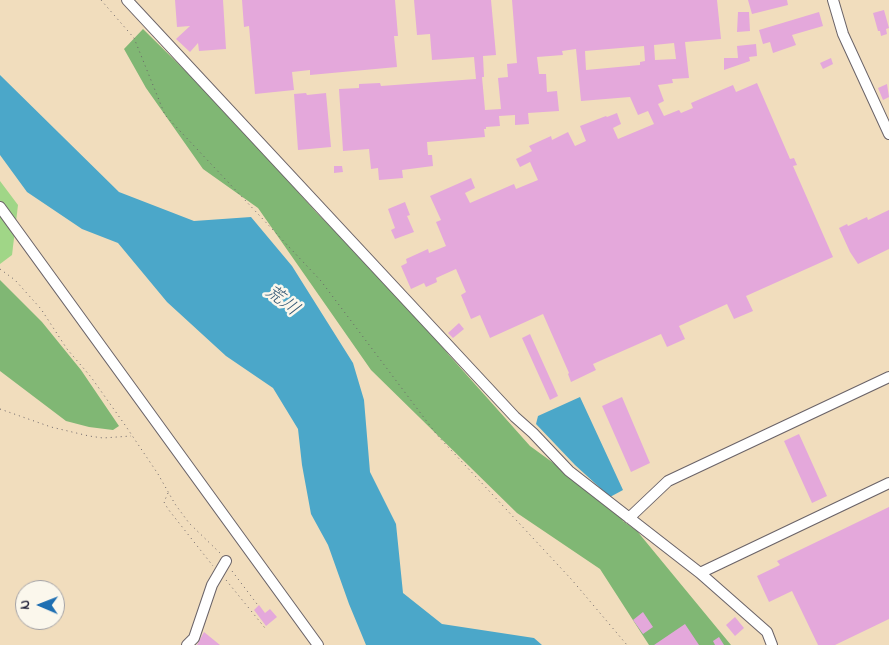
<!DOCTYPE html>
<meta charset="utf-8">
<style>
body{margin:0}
#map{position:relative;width:889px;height:645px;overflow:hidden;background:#f1ddbd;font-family:"Indie Flower",sans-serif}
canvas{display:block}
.north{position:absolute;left:15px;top:580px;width:50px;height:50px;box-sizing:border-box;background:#fbf7ec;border:1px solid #a4a2a5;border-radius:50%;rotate:271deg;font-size:14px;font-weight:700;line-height:20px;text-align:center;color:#22223b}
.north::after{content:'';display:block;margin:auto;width:18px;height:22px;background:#1f6fb2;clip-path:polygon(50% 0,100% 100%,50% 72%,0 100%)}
</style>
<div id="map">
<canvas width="889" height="645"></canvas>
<div class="north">N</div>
</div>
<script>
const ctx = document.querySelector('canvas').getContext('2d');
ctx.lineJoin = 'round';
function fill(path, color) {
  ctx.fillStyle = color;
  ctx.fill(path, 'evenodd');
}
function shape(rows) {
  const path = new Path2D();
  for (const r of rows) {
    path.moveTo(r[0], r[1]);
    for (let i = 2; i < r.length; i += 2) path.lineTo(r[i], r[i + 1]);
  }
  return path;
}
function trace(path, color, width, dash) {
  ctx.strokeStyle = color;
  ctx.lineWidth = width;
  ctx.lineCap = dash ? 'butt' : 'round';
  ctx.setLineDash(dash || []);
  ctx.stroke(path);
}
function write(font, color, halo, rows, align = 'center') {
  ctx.font = font + ' "Indie Flower","Klee One",sans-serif';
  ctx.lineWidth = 5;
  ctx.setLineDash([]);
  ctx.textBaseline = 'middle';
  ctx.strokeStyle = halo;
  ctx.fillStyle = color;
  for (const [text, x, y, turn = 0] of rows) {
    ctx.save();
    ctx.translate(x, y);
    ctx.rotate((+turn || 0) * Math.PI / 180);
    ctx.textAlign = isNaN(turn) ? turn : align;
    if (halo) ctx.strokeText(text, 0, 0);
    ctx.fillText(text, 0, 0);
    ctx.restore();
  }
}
fill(shape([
 [0,181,18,205,12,255,0,264]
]), '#a0d687');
fill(shape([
 [143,29,219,104,316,212,398,295,449,355,530,446,618,510,623,521,637,531,731,645,649,645,600,569,517,513,371,370,258,208,203,169,146,88,124,49],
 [0,280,42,322,81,370,119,426,113,430,89,427,66,421,0,371]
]), '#80b774');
fill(shape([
 [0,75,119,192,194,221,251,217,292,266,353,363,364,400,370,472,396,524,403,593,442,624,534,638,542,645,366,645,349,604,328,545,311,514,302,465,298,429,273,388,226,356,167,302,118,243,82,229,27,192,0,155],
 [580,397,623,490,610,497,575,465,536,424,538,416]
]), '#4ba7c9');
fill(shape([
 [175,0,223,0,226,49,199,51,198,43,190,52,176,39,190,26,177,27],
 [242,0,395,0,398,36,394,36,397,67,310,75,310,70,292,72,294,90,255,94,249,26,244,27],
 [414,0,491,0,496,55,483,56,484,77,482,77,485,110,501,109,498,78,508,77,507,64,517,63,512,0,717,0,721,39,685,42,689,78,672,79,673,83,658,85,664,101,658,104,664,116,679,110,681,113,693,108,691,103,733,85,736,92,757,83,790,159,794,158,797,165,793,166,833,257,746,296,753,311,734,319,727,304,679,326,685,339,667,347,661,334,593,364,596,370,571,382,568,374,569,373,543,314,490,338,480,315,471,319,461,295,466,292,456,269,436,278,437,282,426,287,424,283,411,289,401,266,407,263,406,259,428,249,429,253,446,246,436,222,441,220,430,196,471,178,475,188,465,193,470,203,514,184,516,189,538,180,530,162,520,167,516,159,532,151,529,146,551,136,552,140,568,132,575,146,586,141,580,126,606,116,607,117,617,113,621,124,613,128,618,139,654,124,648,111,638,115,630,97,581,101,576,49,562,51,563,55,537,57,539,74,546,74,547,92,557,91,559,111,528,113,529,124,515,125,515,115,499,116,500,126,486,127,486,129,484,129,485,137,427,142,428,155,432,155,433,166,402,170,403,178,379,180,378,168,371,169,369,149,343,151,339,89,359,88,359,84,380,83,381,86,476,79,474,57,432,60,430,34,417,35],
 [674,43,676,59,655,60,654,45],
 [644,46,645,61,640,62,640,65,586,70,585,51],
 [748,0,787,0,788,5,752,14],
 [884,10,889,28,886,29,887,34,881,36,880,31,878,31,873,13],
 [738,12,749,12,750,31,737,32],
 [819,12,823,26,792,35,796,45,773,53,770,42,763,44,759,30],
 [756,44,757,56,749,57,750,61,724,70,724,58,738,58,737,46],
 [831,58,833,64,823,69,820,63],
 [887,84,889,97,883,100,878,88],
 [306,93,307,95,326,93,331,147,298,150,294,94],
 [334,166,342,166,343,172,334,173],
 [405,202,410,215,407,216,414,232,395,239,391,230,395,228,388,209],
 [889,210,889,249,858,264,850,252,839,228,847,224,848,226,867,217,868,220],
 [459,323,464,329,453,338,448,333],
 [530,334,558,396,550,400,522,338],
 [622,397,650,463,631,472,602,406],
 [799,434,827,496,812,503,784,441],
 [889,507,889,619,835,645,818,645,792,591,769,602,757,576,780,565,777,561],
 [259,605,265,613,270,609,277,617,266,626,254,610],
 [643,612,653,627,643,634,633,620],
 [735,617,744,628,735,636,726,625],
 [685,624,699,645,654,645],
 [204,632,220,645,197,645],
 [719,637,724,645,715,645,713,641]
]), '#e4a8db');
const minor = shape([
 [127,0,515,417,533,433,569,471,700,573,767,632,772,645],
 [833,0,843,34,889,134],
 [0,207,318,645],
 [629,518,668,481,889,377],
 [700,573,889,483],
 [187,645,194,638,212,585,226,561]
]);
trace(minor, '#6a6368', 12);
trace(shape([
 [101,0,134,38,165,115,321,281,437,435,572,580,627,645],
 [0,269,15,280,41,309,67,349,91,377,125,425,158,474,175,504,189,523,220,553],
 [0,409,51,427,89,436,103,438,131,436],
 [168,493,164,502,168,509,213,566],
 [232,571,257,604],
 [226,580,265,628]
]), '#6a6368', 1, [1, 4]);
trace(minor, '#fff', 10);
write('italic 19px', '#325774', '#fbf7ec', [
 ["荒川",281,302,38]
]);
</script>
